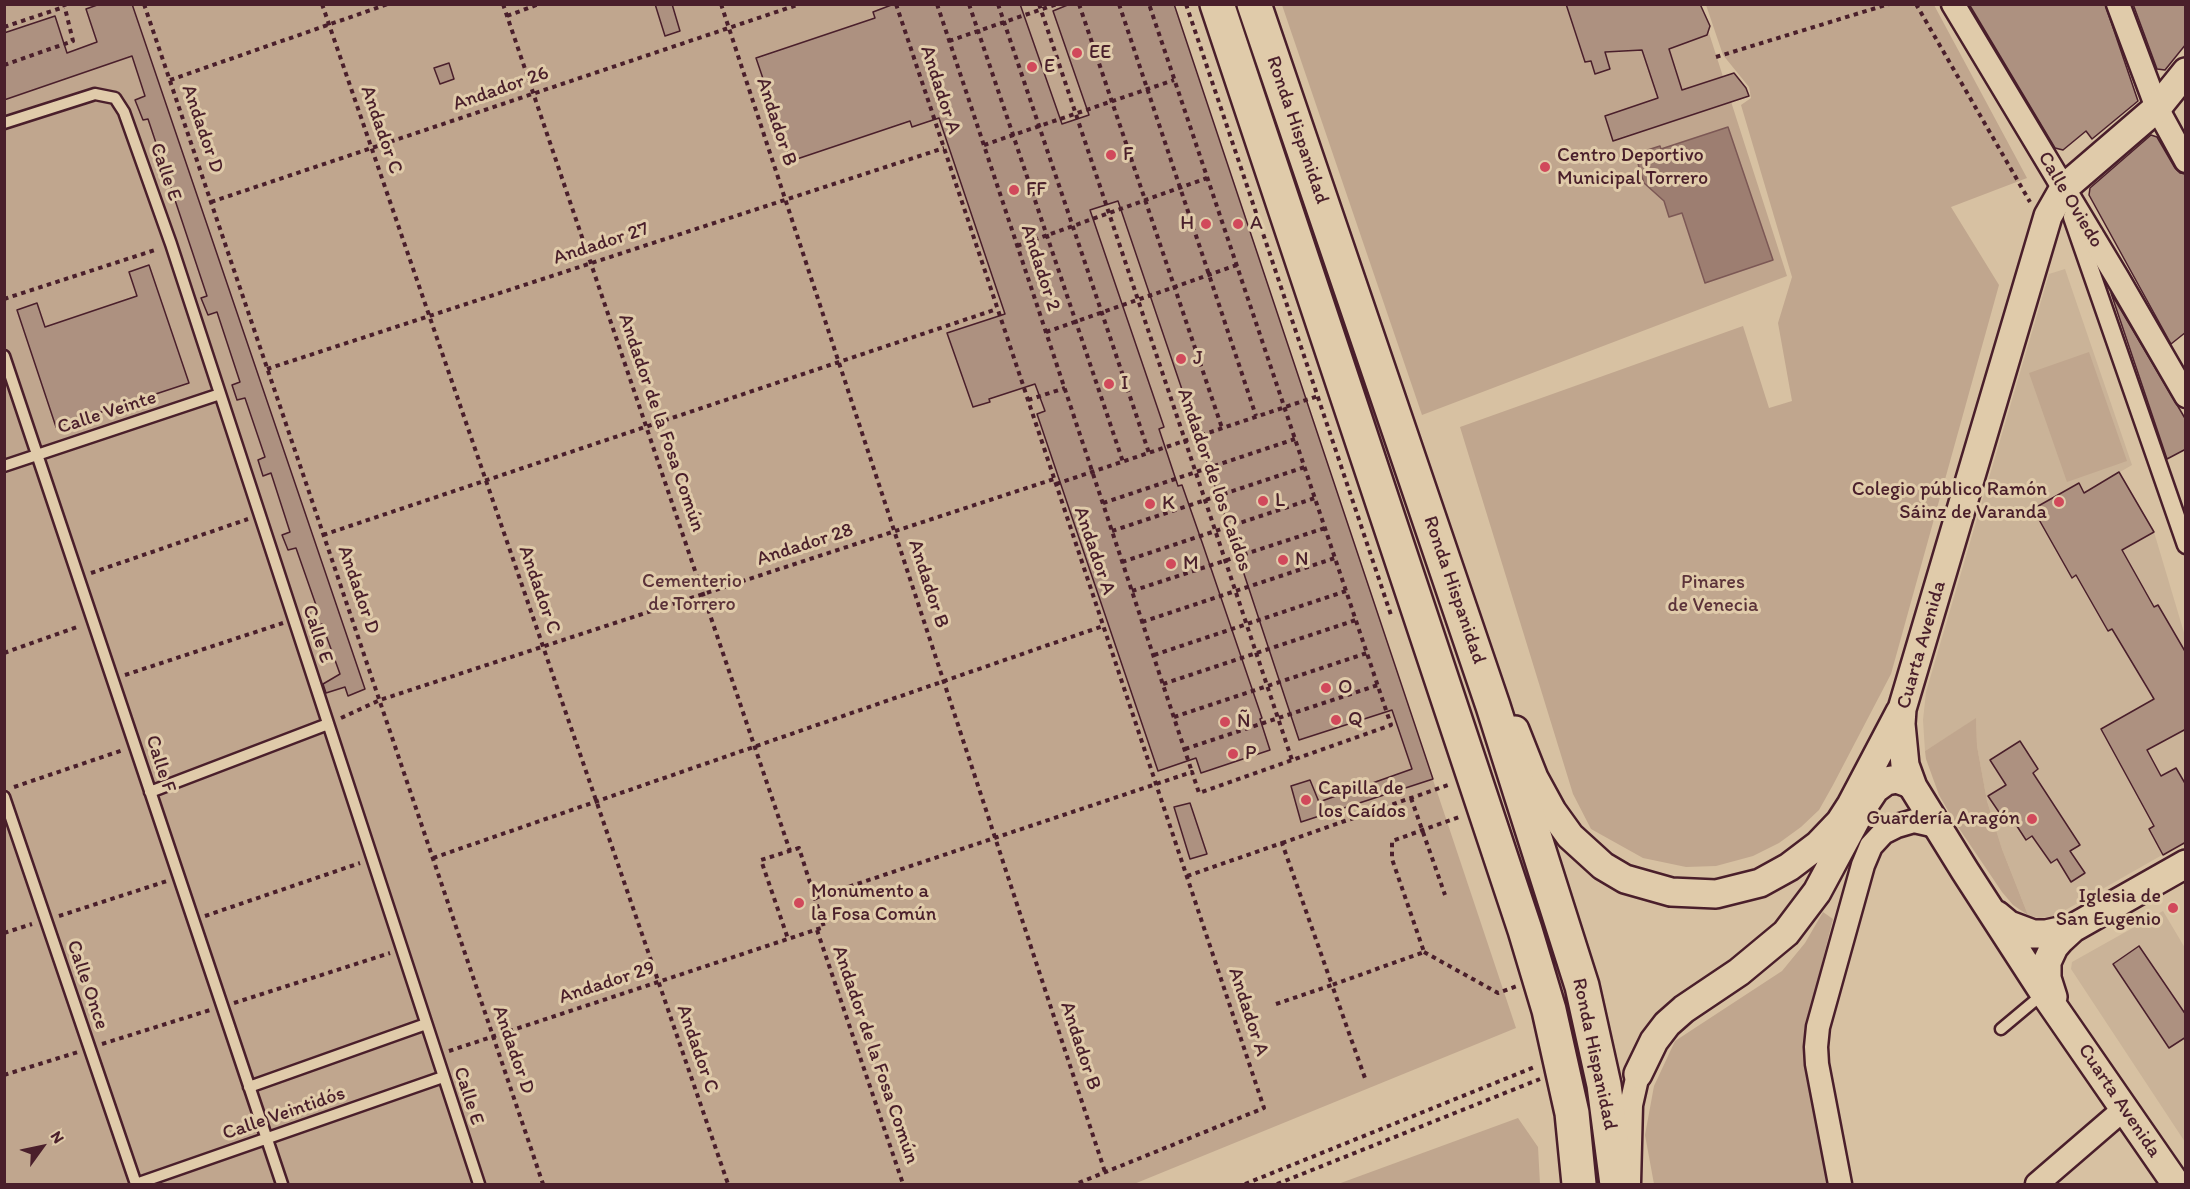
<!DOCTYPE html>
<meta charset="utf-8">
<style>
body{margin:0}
#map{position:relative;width:2190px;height:1189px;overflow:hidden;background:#d7c1a2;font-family:Itim,sans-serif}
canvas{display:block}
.frame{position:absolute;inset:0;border:6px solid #4a1f2b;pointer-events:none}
.north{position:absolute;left:12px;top:1117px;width:60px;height:60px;-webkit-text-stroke:4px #e0cbaa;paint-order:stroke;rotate:57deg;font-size:16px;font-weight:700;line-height:24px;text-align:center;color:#4a1f2b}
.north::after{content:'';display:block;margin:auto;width:21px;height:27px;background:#4a1f2b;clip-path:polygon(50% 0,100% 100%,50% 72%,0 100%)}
</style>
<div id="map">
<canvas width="2190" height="1189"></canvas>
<div class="frame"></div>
<div class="north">N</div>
</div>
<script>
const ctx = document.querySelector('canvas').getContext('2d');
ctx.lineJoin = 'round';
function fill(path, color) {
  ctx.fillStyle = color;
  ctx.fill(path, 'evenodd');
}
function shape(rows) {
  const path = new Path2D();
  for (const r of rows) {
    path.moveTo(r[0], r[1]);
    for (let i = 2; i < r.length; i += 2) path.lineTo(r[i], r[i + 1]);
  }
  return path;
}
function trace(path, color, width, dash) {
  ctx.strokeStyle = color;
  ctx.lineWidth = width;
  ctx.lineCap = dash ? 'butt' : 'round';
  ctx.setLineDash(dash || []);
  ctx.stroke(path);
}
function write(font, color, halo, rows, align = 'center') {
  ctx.font = font + ' Itim,sans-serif';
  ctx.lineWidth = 6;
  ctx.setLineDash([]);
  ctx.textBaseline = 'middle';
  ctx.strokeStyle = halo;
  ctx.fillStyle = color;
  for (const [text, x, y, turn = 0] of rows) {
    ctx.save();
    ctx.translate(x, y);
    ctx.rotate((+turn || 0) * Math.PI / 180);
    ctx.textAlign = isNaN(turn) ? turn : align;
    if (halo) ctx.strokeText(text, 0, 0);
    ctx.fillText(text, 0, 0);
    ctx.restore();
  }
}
fill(shape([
 [2065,269,2132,465,2120,472,2154,532,2185,636,2185,842,2055,916,2039,918,2028,915,2002,849,1987,801,1977,746,1976,719,1925,751,1923,720,1926,692,2049,274],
 [2163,911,2185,948,2185,1142,2071,969,2072,962]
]), '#cab398');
fill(shape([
 [5,5,1174,5,1516,1028,1134,1184,5,1184],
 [1282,5,1700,5,1787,276,1422,415],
 [1706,5,1934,5,2027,178,1951,207,1999,285,1891,674,1833,785,1819,810,1801,827,1779,843,1753,856,1716,866,1686,867,1643,858,1591,829,1573,794,1460,427,1743,326,1769,408,1792,401,1778,323,1792,277,1741,105,1751,98,1749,87,1723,55],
 [2089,352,2127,461,2067,482,2029,373],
 [1976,718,1977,746,1987,801,2002,849,2028,915,2013,905,2002,892,1954,821,1939,795,1926,759,1925,751],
 [1823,912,1833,919,1808,1018,1803,1050,1808,1085,1828,1184,1654,1184,1645,1135,1654,1086,1675,1041,1782,971,1805,943],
 [1518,1118,1538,1147,1540,1184,1338,1184]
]), '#c0a68e');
const water = shape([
 [1728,127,1773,260,1705,283,1682,213,1669,217,1664,201,1644,183,1635,154,1660,146,1661,149,1728,127]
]);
fill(water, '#9d7e71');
trace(water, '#7c5855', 1.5);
const building = shape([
 [100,4,132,4,365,689,348,696,345,687,326,693,323,684,340,674,322,624,315,627,309,611,317,608,296,548,288,550,282,535,290,532,271,473,263,476,258,460,265,457,245,398,237,400,232,385,240,382,217,312,208,315,201,298,207,296,148,119,143,120,135,100,145,96,132,56,4,100,4,33,55,16,67,53,97,42,86,9,100,4],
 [655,4,672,4,680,31,665,36,655,4],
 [894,4,1020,4,1062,124,1089,115,1053,11,1070,4,1174,4,1433,779,1301,822,1291,786,1310,780,1319,802,1412,769,1392,710,1299,740,1203,450,1207,449,1197,417,1192,419,1118,201,1090,210,1164,427,1159,429,1178,486,1182,485,1203,545,1262,718,1260,719,1270,750,1201,773,1196,758,1158,771,1037,414,1045,411,1035,384,989,399,990,402,973,407,947,333,1005,314,939,118,912,127,910,121,791,161,756,58,875,18,873,12,894,4],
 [1566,4,1700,4,1710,26,1707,35,1669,49,1682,90,1734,73,1746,88,1749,96,1613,141,1605,116,1658,98,1642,50,1605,52,1610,69,1595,74,1591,61,1585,62,1566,4],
 [1969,4,2105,4,2138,101,2092,139,2086,131,2063,150,2055,148,1969,4],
 [2133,4,2186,4,2186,44,2165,70,2157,69,2133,4],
 [449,63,454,79,440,84,434,68,449,63],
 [2151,135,2157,137,2175,168,2180,173,2186,174,2186,332,2171,344,2089,195,2090,188,2151,135],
 [149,265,189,383,56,427,17,310,37,303,45,327,137,296,129,272,149,265],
 [2111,293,2186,420,2186,449,2167,459,2111,293],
 [2119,472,2154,532,2122,550,2154,607,2158,605,2186,653,2186,729,2147,750,2161,776,2176,768,2186,785,2186,842,2163,855,2149,829,2154,826,2101,729,2154,699,2112,629,2108,631,2076,575,2072,578,2033,509,2079,483,2084,493,2119,472],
 [2020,741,2038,769,2033,773,2080,845,2070,851,2085,873,2071,882,2057,859,2051,863,2032,836,2026,840,2011,817,2005,821,1988,796,2006,785,1990,760,2020,741],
 [1190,803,1207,854,1190,859,1174,807,1190,803],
 [2139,946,2186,1015,2186,1037,2169,1048,2113,964,2139,946]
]);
fill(building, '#ad9180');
trace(building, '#4a1f2b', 1.5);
const service = shape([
 [4,123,95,94,115,98,124,112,171,244,479,1184],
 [4,356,282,1184],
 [4,466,220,394],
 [150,792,328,724],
 [4,797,136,1184,443,1077],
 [2001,1029,2044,993],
 [249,1087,426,1024]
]);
const pedestrian = shape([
 [2072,217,2186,545]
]);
const minor = shape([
 [1953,4,2117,277,2186,396],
 [2118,4,2157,108,2186,161],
 [1629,1183,1631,1105,1638,1074],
 [1840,1184,1817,1064,1816,1047,1818,1027,1863,865,1871,846,1883,833,1897,826,1914,821,1936,826],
 [2037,1184,2124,1109]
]);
const tertiary = shape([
 [1515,730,1534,778,1552,811,1570,836,1603,866,1625,879,1671,892,1716,894,1760,883,1789,867,1818,845,1840,822,1851,805,1900,712],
 [1997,915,2009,925,2033,934,2046,934,2073,928],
 [2053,997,2047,978,2047,962,2054,947,2060,940,2073,928,2186,864],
 [1638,1074,1654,1041,1667,1024,1684,1009,1739,972,1786,933,1817,892,1861,810,1875,789,1886,781,1897,779,1908,783,1913,787],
 [2176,1184,2044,993,1965,871,1913,787,1905,765,1901,724,1902,709,2048,216,2064,188,2157,108,2186,72]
]);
const trunk = shape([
 [1217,4,1525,930,1549,1010,1572,1113,1579,1184],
 [1254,4,1493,706,1582,986,1604,1085,1617,1184]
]);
trace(service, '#4a1f2b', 15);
trace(pedestrian, '#4a1f2b', 21);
trace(minor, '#4a1f2b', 27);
trace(tertiary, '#4a1f2b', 32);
trace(trunk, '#4a1f2b', 38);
trace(shape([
 [144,4,543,1184],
 [322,4,728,1184],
 [503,4,790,851],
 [721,4,1105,1172],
 [896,4,1264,1108,1076,1184],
 [937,4,1192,772],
 [969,4,1123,462],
 [998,4,1149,453],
 [1039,4,1292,760],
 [1079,4,1222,428],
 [1119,4,1256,416],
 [1186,4,1392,618],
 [1916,4,2030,202],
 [507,16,539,4],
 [4,27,64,7],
 [949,41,1057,4],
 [1716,57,1889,4],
 [4,65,73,41,64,4],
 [170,80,388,4],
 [984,145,1174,80],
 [211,202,800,4],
 [1017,246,1207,178],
 [4,299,158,249],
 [1046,332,1237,265],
 [267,369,944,148],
 [1028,400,1065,388],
 [1056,484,1318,396],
 [1103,503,1295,439],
 [1112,531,1305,467],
 [323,535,997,309],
 [1122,562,1315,498],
 [91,573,248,519],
 [1132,591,1325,528],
 [1142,622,1335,558],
 [4,653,80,626],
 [1154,655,1346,591],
 [125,675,283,623],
 [1163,684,1356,620],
 [1174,717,1367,653],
 [341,718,380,700,1054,479],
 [1185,749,1378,685],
 [14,787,123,750],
 [1411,798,1445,895],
 [1282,843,1451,784],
 [433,858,1103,626],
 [1187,876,1282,843,1332,985,1424,952,1392,859,1392,841,1462,816],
 [815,898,1192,772,1199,793,1391,725,1149,4],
 [59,916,167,881],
 [205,916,360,863],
 [817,930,903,1184],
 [4,933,32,924],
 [1424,952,1498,993,1517,986],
 [234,1003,390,953],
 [1276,1004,1332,985,1366,1081],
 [102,1044,210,1010],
 [449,1051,658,982,824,927,799,848,761,860,788,939],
 [4,1075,78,1052],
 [1245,1184,1537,1066],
 [1277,1184,1540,1079]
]), '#4a1f2b', 4, [4.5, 4.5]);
trace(service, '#e0cbaa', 10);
trace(pedestrian, '#e0cbaa', 16);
trace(minor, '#e0cbaa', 22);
trace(tertiary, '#e0cbaa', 27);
trace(trunk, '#e0cbaa', 33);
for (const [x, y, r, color] of [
 [1077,53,6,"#d1495b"],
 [1032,67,6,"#d1495b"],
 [1111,155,6,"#d1495b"],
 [1545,167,6,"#d1495b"],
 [1014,190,6,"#d1495b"],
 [1206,224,6,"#d1495b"],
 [1238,224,6,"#d1495b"],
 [1181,359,6,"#d1495b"],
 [1109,384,6,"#d1495b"],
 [1263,501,6,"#d1495b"],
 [2059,502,6,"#d1495b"],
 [1150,504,6,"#d1495b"],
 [1283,560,6,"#d1495b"],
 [1171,564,6,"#d1495b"],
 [1326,688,6,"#d1495b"],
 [1336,720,6,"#d1495b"],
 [1225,722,6,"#d1495b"],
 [1233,754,6,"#d1495b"],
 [1306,800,6,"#d1495b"],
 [2032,819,6,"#d1495b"],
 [799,903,6,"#d1495b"],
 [2173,908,6,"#d1495b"]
]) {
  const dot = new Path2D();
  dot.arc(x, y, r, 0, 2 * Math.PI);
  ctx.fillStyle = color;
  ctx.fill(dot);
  trace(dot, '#e0cbaa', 2);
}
write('20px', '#4a1f2b', '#e0cbaa', [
 ["EE",1089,53],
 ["E",1044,67],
 ["F",1123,155],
 ["Centro Deportivo",1557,156],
 ["Municipal Torrero",1557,179],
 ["FF",1026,190],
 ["H",1194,224,"right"],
 ["A",1250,224],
 ["J",1193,359],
 ["I",1121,384],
 ["Colegio público Ramón",2047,490,"right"],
 ["Sáinz de Varanda",2047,513,"right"],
 ["L",1275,501],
 ["K",1162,504],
 ["N",1295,560],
 ["M",1183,564],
 ["O",1338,688],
 ["Q",1348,720],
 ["Ñ",1237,722],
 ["P",1245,754],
 ["Capilla de",1318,789],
 ["los Caídos",1318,812],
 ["Guardería Aragón",2020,819,"right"],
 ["Monumento a",811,892],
 ["la Fosa Común",811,915],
 ["Iglesia de",2161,897,"right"],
 ["San Eugenio",2161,920,"right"]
], 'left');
write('20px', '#4a1f2b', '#e0cbaa', [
 ["Andador 26",501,89,-19],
 ["Andador A",940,90,72],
 ["Andador B",776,122,72],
 ["Andador D",202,129,71],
 ["Andador C",381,130,71],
 ["Ronda Hispanidad",1297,130,71],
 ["Calle E",165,172,71],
 ["Calle Oviedo",2070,200,59],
 ["Andador 27",601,244,-18],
 ["Andador 2",1040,268,72],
 ["Calle Veinte",107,413,-18],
 ["Andador de la Fosa Común",661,423,71],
 ["Andador de los Caídos",1214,480,71],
 ["Andador 28",805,545,-18],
 ["Andador A",1094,551,71],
 ["Andador B",928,584,72],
 ["Andador D",358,590,71],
 ["Andador C",539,590,71],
 ["Ronda Hispanidad",1454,590,71],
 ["Calle E",317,634,72],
 ["Cuarta Avenida",1922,645,-74],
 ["Calle F",160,764,72],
 ["Andador 29",607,983,-18],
 ["Calle Once",87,985,71],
 ["Andador A",1248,1012,72],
 ["Andador B",1080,1046,72],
 ["Andador C",697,1049,71],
 ["Andador D",513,1050,71],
 ["Ronda Hispanidad",1594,1054,78],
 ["Andador de la Fosa Común",875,1055,71],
 ["Calle E",468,1096,72],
 ["Cuarta Avenida",2119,1101,56],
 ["Calle Veintidós",284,1114,-19]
]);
write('20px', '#5c333a', '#e0cbaa', [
 ["Cementerio",692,582],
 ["de Torrero",692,605],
 ["Pinares",1713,583],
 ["de Venecia",1713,606]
]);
</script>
